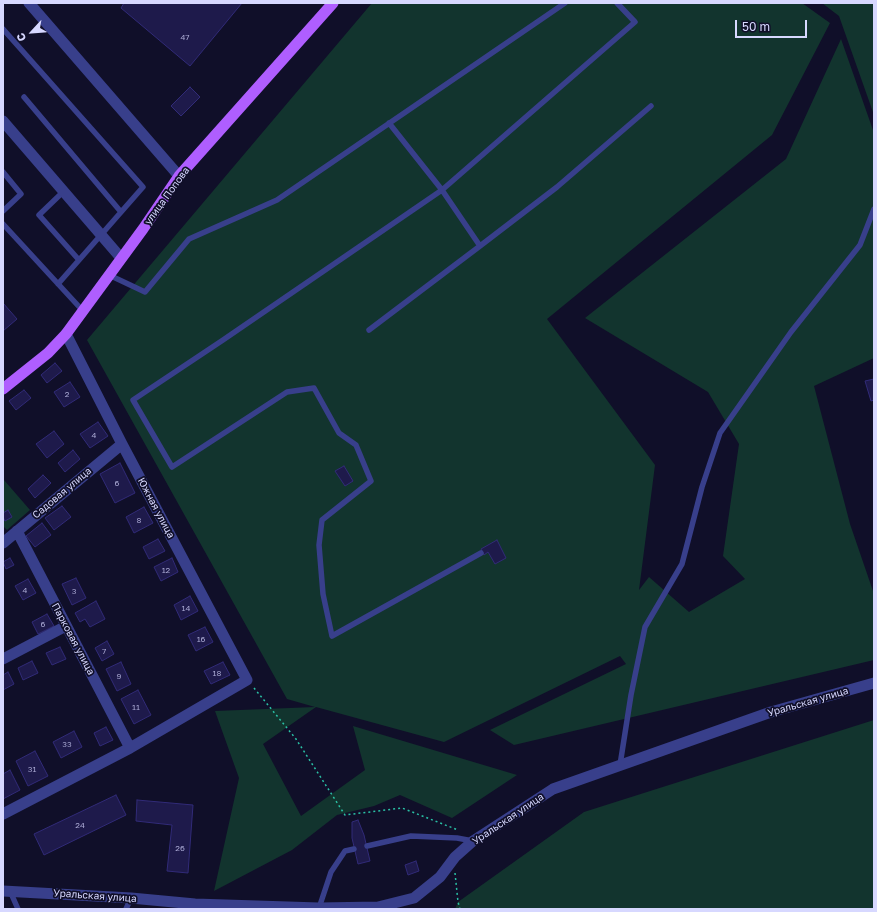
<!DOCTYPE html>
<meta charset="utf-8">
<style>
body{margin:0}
#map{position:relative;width:877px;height:912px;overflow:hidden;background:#100f29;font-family:"Golos Text",sans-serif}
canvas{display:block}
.frame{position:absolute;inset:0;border:4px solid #d7d8ff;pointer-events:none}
.north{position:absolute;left:12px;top:12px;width:40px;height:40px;-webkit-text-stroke:3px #100f29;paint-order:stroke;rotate:244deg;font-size:11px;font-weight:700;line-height:16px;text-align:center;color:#d7d8ff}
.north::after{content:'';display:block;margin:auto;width:14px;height:18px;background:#d7d8ff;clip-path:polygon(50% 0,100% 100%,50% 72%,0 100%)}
.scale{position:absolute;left:735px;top:20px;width:72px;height:18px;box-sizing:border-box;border:2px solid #d7d8ff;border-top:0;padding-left:5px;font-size:12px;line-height:14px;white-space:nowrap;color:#d7d8ff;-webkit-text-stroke:3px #100f29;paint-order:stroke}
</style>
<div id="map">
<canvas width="877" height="912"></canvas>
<div class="frame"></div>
<div class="north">С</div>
<div class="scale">50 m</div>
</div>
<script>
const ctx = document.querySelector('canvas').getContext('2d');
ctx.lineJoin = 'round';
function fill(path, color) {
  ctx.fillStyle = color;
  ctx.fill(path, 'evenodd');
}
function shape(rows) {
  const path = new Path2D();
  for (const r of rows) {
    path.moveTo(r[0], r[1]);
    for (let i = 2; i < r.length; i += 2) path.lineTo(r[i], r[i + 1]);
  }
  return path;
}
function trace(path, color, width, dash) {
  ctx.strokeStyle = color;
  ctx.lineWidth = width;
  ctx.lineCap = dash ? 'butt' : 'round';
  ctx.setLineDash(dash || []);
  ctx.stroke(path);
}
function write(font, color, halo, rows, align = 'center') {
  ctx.font = font + ' "Golos Text",sans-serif';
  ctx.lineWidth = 3.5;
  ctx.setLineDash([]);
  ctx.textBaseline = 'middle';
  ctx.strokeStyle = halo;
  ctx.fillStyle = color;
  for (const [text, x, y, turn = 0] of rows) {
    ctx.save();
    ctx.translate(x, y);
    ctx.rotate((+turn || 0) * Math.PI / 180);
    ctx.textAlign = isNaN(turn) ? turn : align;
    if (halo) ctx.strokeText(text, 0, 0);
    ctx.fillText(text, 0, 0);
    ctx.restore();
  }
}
fill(shape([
 [372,3,802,3,830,23,772,135,547,319,655,465,639,590,649,577,689,612,745,579,723,556,739,444,708,392,585,318,786,159,841,39,874,133,874,358,814,386,850,524,874,594,874,660,514,745,490,730,626,664,620,656,444,742,316,707,263,744,301,816,365,770,353,726,517,775,452,818,400,795,374,806,337,815,292,850,214,891,239,778,215,711,315,707,287,699,87,340],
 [822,3,874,3,874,115,839,16],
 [4,480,30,510,7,530,3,526],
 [874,720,874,909,455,909,458,902,584,812]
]), '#12342e');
const building = shape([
 [124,3,242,3,190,66,121,8,124,3],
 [190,87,200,97,181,116,171,106,190,87],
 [3,303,17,319,3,331,3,303],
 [55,363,62,371,47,383,41,375,55,363],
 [874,379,874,400,871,401,865,381,874,379],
 [70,382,80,397,64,407,54,392,70,382],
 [24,390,31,398,16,410,9,401,24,390],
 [98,422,108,436,90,448,80,434,98,422],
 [54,431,64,444,47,458,36,444,54,431],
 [73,450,80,459,65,472,58,463,73,450],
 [120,463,135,493,115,503,100,474,120,463],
 [344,466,353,481,345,486,335,471,344,466],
 [43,475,51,483,35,498,28,489,43,475],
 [62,506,71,517,54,530,45,518,62,506],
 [144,507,153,523,134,533,126,517,144,507],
 [8,510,12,517,5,521,3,517,3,513,8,510],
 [42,523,51,535,35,547,26,536,42,523],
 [158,539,165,551,149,559,143,547,158,539],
 [497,540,506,558,495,564,488,552,484,555,481,549,497,540],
 [10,558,14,565,6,569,3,562,10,558],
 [172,558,178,572,161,581,154,567,172,558],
 [76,578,86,598,72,605,62,584,76,578],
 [28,579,36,593,23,600,15,586,28,579],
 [190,596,198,611,181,620,174,605,190,596],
 [96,601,105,619,90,627,85,619,80,622,75,613,96,601],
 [47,614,54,626,38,634,32,622,47,614],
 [205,627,213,642,196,651,188,635,205,627],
 [107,641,114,654,102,661,95,648,107,641],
 [60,647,66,659,52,665,46,653,60,647],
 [32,661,38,673,23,680,18,668,32,661],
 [121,662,131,684,117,691,106,669,121,662],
 [223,662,230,675,211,684,204,671,223,662],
 [8,672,14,684,3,690,3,675,8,672],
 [138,690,151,715,134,724,121,699,138,690],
 [106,727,113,740,100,746,94,733,106,727],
 [74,731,82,747,61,758,53,742,74,731],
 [35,751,48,776,28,786,16,761,35,751],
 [10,770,20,790,3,799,3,774,10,770],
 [116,795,126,815,44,855,34,834,116,795],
 [137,800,193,805,188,873,167,871,172,825,136,821,137,800],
 [358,820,364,835,370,861,358,864,352,838,352,822,358,820],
 [416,861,419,871,408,875,405,865,416,861]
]);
fill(building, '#1e1a4b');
trace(building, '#312b78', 1);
trace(shape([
 [254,688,296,739,345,815,402,808,458,830],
 [455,873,458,902,460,909]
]), '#2ac1a5', 1.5, [2, 3]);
trace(shape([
 [3,29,143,187,58,284],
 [24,97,121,212],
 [3,172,21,194,3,211],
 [64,191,39,215,79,260],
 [3,224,83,311],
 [480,246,557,187,651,106],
 [109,275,145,292,189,239,277,200,565,3],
 [369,330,480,246,442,190,389,123],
 [481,553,332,636,323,594,319,545,322,520,371,481,356,445,339,433,314,388,287,392,172,467,133,400,223,340,442,190,635,22,617,3],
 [620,765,631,695,645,627,682,564,702,487,720,433,791,332,860,245,874,209],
 [367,846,411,836,457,838,473,841],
 [10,891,18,909],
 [319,908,331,872,345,851,354,849],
 [126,909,131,898]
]), '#383f8b', 5.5);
trace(shape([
 [29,3,179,176],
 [3,121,121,258],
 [17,531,130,748],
 [3,543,122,444],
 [3,659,66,626],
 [3,814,130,748,247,680,122,444,66,334]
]), '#383f8b', 11);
trace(shape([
 [3,891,131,898,195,904,319,908,378,907,414,898,440,877,455,857,473,841,553,789,771,712,874,683]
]), '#383f8b', 11);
trace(shape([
 [3,389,48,353,66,334,143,229,179,176,333,3]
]), '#af5eff', 11);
write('8px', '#a9a8d2', null, [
 ["47",185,37],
 ["2",67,394],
 ["4",94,435],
 ["6",117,483],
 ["8",139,520],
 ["12",166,570],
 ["4",25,590],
 ["3",74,591],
 ["14",186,608],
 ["6",43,624],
 ["16",201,639],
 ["7",104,651],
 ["18",217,673],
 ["9",119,676],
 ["11",136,707],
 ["33",67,744],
 ["31",32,769],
 ["24",80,825],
 ["26",180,848]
]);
write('10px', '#d7d8ff', '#100f29', [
 ["улица Попова",167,196,-54],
 ["Садовая улица",62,493,-40],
 ["Южная улица",156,508,62],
 ["Парковая улица",73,639,62],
 ["Уральская улица",808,702,-16],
 ["Уральская улица",508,819,-34],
 ["Уральская улица",95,896,4]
]);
</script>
